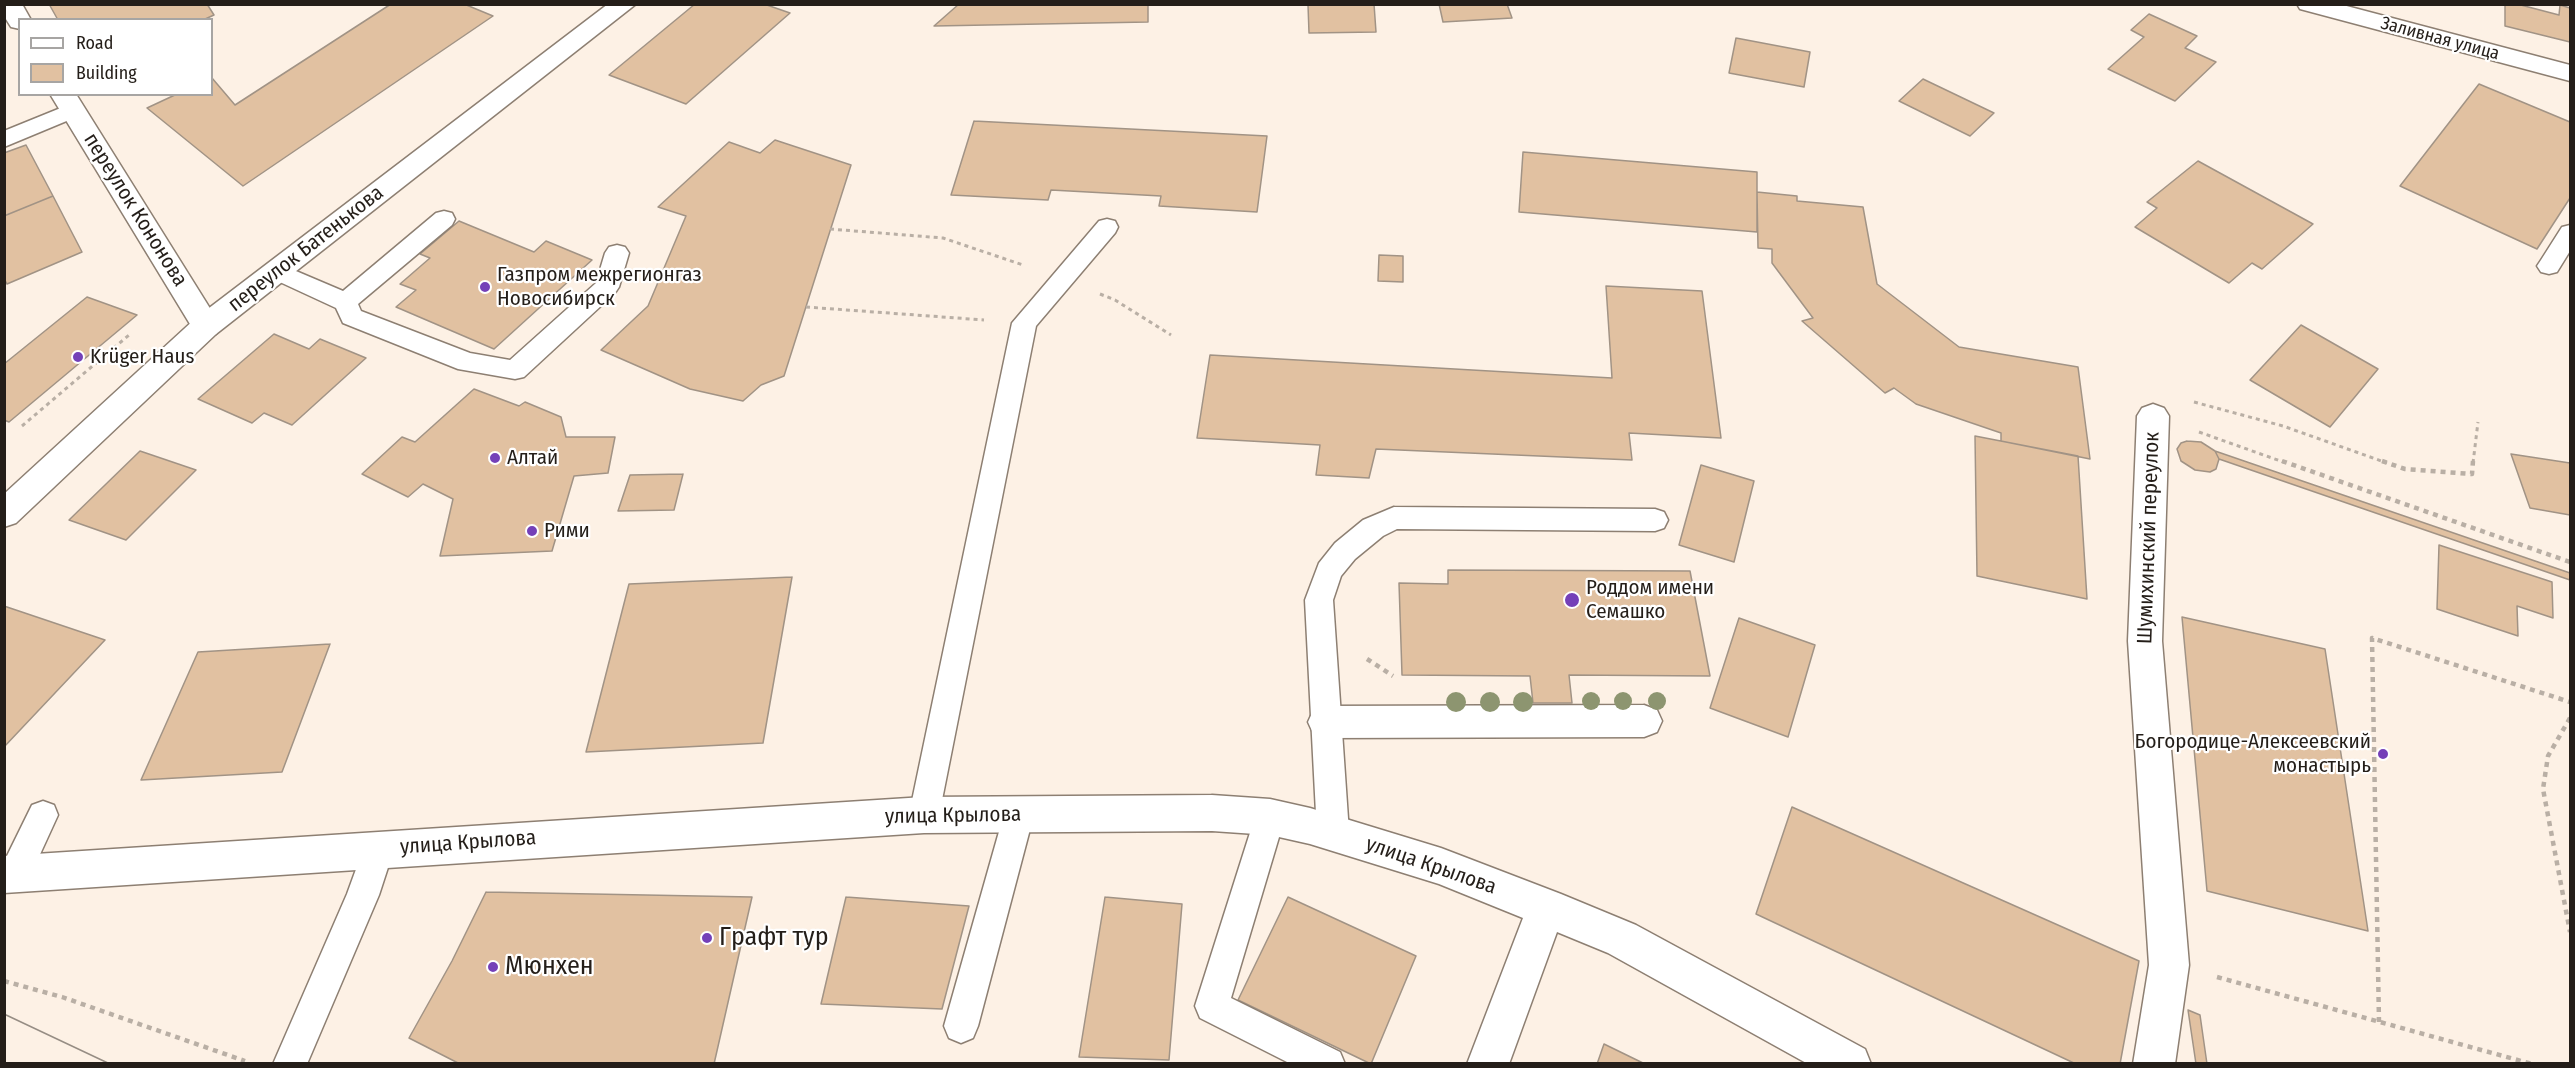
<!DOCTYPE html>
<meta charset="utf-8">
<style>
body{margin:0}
#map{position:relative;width:2575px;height:1068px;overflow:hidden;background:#fdf1e5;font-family:"Fira Sans Condensed",sans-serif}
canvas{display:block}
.frame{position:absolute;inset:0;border:6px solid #241e19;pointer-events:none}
.legend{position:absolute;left:18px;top:18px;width:195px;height:78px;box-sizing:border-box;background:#fff;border:2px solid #a7a5a3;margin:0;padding:8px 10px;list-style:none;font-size:18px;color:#241e19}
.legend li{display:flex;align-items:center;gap:12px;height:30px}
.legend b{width:30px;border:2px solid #a7a5a3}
</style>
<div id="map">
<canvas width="2575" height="1068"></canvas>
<div class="frame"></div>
<ul class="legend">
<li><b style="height:8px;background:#fff"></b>Road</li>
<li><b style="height:16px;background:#e1c1a1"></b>Building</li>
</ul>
</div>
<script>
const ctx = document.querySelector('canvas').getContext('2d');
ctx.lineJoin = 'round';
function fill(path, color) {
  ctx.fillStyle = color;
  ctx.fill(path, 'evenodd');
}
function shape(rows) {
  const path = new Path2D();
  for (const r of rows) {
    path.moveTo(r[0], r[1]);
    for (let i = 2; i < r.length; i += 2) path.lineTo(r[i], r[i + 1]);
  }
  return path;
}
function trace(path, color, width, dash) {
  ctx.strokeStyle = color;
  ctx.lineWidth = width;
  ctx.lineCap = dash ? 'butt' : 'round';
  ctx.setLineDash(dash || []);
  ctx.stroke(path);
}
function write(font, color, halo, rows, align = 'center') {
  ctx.font = font + ' "Fira Sans Condensed",sans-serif';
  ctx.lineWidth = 4.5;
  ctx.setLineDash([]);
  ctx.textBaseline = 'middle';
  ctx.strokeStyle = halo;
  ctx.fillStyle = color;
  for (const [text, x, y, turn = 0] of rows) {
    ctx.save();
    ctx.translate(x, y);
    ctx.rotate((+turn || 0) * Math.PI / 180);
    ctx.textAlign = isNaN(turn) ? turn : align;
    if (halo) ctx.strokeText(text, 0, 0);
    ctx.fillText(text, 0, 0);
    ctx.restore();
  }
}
const building = shape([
 [49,4,207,4,214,15,203,20,58,20,49,4],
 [391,4,464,4,493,16,243,186,147,108,177,94,212,94,212,78,235,105,391,4],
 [695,4,764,4,790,13,686,104,609,75,695,4],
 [959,4,1148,4,1148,22,934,26,959,4],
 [1252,4,1374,4,1376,32,1309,33,1308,5,1252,4],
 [1439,4,1507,4,1512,18,1443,22,1439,4],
 [2505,4,2517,4,2559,15,2560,5,2570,8,2570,42,2505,26,2505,4],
 [2149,14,2197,36,2185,48,2216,62,2175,101,2108,69,2144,37,2131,30,2149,14],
 [1736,38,1810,52,1804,87,1729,73,1736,38],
 [1923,79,1994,113,1970,136,1899,101,1923,79],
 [2479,84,2570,122,2570,198,2537,249,2400,186,2479,84],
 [974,121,1267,136,1257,212,1159,206,1161,196,1051,190,1048,200,951,195,974,121],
 [775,140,851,165,784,376,761,385,743,401,690,389,601,350,648,306,686,216,658,207,729,142,760,153,775,140],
 [26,145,53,196,4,216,4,153,26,145],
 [1523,152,1757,172,1757,232,1519,212,1523,152],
 [2198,161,2313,224,2262,269,2252,263,2229,283,2135,227,2157,208,2147,202,2198,161],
 [1757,192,1797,196,1797,201,1863,207,1877,284,1959,347,2078,367,2090,459,2001,441,2001,433,1916,404,1894,388,1885,393,1802,321,1813,318,1772,263,1772,249,1758,248,1757,192],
 [53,196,82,252,7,284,4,279,4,216,53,196],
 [459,221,534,252,546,241,592,260,494,349,396,307,416,290,400,284,430,258,420,254,459,221],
 [1379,255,1403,256,1403,282,1378,281,1379,255],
 [1606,286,1702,291,1721,438,1629,433,1632,460,1376,449,1369,478,1316,475,1320,445,1197,438,1210,355,1612,378,1606,286],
 [87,297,137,315,9,422,4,420,4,364,87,297],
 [2301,325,2378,369,2330,427,2250,380,2301,325],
 [274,334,309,349,320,339,366,358,292,425,264,413,252,423,198,399,274,334],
 [474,389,519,406,525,402,561,417,566,437,615,437,608,473,574,476,552,551,440,556,453,499,423,484,408,497,362,474,402,437,415,442,474,389],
 [1975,436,2078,456,2087,599,1977,576,1975,436],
 [2187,441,2201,442,2215,451,2219,459,2216,469,2210,472,2195,470,2181,461,2177,449,2181,443,2187,441],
 [140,451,196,470,126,540,69,520,140,451],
 [2215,451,2570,573,2570,580,2219,459,2215,451],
 [2511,454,2570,463,2570,515,2530,508,2511,454],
 [1701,465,1754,481,1734,562,1679,545,1701,465],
 [683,474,674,510,618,511,630,475,683,474],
 [2439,545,2552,582,2553,618,2517,606,2518,636,2437,609,2439,545],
 [1448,570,1690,571,1710,676,1569,675,1572,703,1533,703,1530,676,1402,675,1399,583,1448,584,1448,570],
 [792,577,763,743,586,752,629,584,792,577],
 [4,606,105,640,4,747,4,606],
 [2182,617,2325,649,2368,931,2207,891,2182,617],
 [1739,618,1815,645,1788,737,1710,708,1739,618],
 [330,644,282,772,141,780,198,652,330,644],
 [1792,807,2139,961,2120,1064,2076,1064,1756,914,1792,807],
 [486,892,752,897,714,1064,460,1064,409,1038,452,961,486,892],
 [846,897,969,906,942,1009,821,1004,846,897],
 [1105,897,1182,904,1169,1060,1079,1057,1105,897],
 [1288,897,1416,956,1371,1064,1238,1000,1288,897],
 [2188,1010,2200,1015,2207,1064,2196,1064,2188,1010],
 [1604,1044,1645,1064,1597,1064,1604,1044]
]);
fill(building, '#e1c1a1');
trace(building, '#a19385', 1.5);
const lane = shape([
 [73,103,81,105,84,110,81,115,4,147,4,131,73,103],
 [444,211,452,213,455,219,452,225,358,304,361,311,470,353,510,360,596,283,605,253,609,247,617,245,625,247,629,253,619,287,615,293,524,377,515,379,458,369,343,323,336,308,269,277,265,271,269,265,277,263,343,291,436,213,444,211],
 [1107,219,1115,221,1118,227,1115,233,1036,326,939,815,935,825,924,829,913,825,909,815,1012,323,1099,221,1107,219],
 [2570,225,2570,251,2557,272,2549,274,2541,272,2537,266,2541,260,2562,227,2570,225],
 [1394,507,1655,509,1664,512,1668,520,1664,528,1655,531,1397,529,1383,536,1355,559,1341,576,1333,600,1349,833,1344,843,1333,848,1322,843,1317,833,1305,600,1319,563,1335,543,1363,520,1394,507],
 [1019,800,1030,804,1034,814,978,1026,973,1038,961,1043,949,1038,944,1026,1004,814,1008,804,1019,800],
 [43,801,54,805,58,815,26,885,15,889,4,885,4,862,32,805,43,801],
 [1270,803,1281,807,1285,817,1231,998,1340,1052,1345,1064,1291,1064,1200,1018,1195,1006,1255,817,1259,807,1270,803],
 [378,834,389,839,394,849,379,895,307,1064,273,1064,347,894,367,839,378,834]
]);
const street = shape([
 [4,4,22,4,31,20,20,20,20,29,11,27,4,16,4,4],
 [2297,4,2339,4,2570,65,2570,81,2300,9,2297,4],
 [50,94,76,94,221,326,216,334,206,337,196,334,50,94],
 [2153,404,2164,408,2169,416,2162,641,2189,965,2175,1064,2133,1064,2149,965,2128,641,2137,416,2142,408,2153,404],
 [1644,705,1657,710,1662,721,1657,732,1644,737,1326,738,1313,733,1308,722,1313,711,1326,706,1644,705]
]);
const secondary = shape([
 [608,4,636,4,216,334,16,523,4,527,4,494,196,318,608,4],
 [1212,795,1270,799,1310,808,1441,848,1561,894,1636,925,1865,1049,1871,1064,1808,1064,1608,953,1557,932,1509,1064,1467,1064,1523,918,1439,884,1310,844,1270,835,1212,831,924,833,4,893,4,856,924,797,1212,795]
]);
trace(lane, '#8d7f72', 3);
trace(street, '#8d7f72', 3);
trace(secondary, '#8d7f72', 3);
trace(shape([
 [830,229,943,238,1023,265],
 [1100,294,1115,300,1171,335],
 [806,307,984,320],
 [2194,402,2283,426,2387,463],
 [22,426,129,335],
 [2199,432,2286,463],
 [2473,463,2478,422]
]), '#b9afa5', 3, [4, 4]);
trace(shape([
 [2282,461,2570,562],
 [2382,461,2405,469,2472,474,2473,461],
 [1367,659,1393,676],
 [2570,718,2548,756,2543,789,2570,932],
 [2217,977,2532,1064],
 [4,981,62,997,245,1061],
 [2379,1022,2372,638,2570,702]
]), '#b9afa5', 4.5, [5, 5]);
fill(lane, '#fff');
fill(street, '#fff');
fill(secondary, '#fff');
trace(shape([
 [4,1014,110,1064]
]), '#968d84', 1.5);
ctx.fillStyle = '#8d9570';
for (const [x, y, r] of [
 [1456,702,10],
 [1490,702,10],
 [1523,702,10],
 [1591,701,9],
 [1623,701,9],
 [1657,701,9]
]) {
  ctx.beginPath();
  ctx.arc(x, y, r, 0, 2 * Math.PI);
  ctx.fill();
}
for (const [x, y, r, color] of [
 [485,287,6,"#7440b8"],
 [78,357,6,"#7440b8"],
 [495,458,6,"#7440b8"],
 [532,531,6,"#7440b8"],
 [1572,600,8,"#7440b8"],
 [2383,754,6,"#7440b8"],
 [707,938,6,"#7440b8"],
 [493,967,6,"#7440b8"]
]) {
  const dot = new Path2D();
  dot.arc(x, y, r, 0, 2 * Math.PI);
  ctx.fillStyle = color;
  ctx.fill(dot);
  trace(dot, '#fff', 2);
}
write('18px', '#241e19', '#fff', [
 ["Заливная улица",2440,39,15]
]);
write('21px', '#241e19', '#fff', [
 ["переулок Кононова",135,210,58],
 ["переулок Батенькова",306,249,-38],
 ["Шумихинский переулок",2149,538,-88],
 ["улица Крылова",953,816,-1],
 ["улица Крылова",468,843,-4],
 ["улица Крылова",1431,866,19]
]);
write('21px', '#241e19', '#fff', [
 ["Газпром межрегионгаз",497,275],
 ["Новосибирск",497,299],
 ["Krüger Haus",90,357],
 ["Алтай",507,458],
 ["Рими",544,531],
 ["Роддом имени",1586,588],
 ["Семашко",1586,612],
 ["Богородице-Алексеевский",2371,742,"right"],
 ["монастырь",2371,766,"right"]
], 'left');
write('26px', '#241e19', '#fff', [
 ["Графт тур",719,938],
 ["Мюнхен",505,967]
], 'left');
</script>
